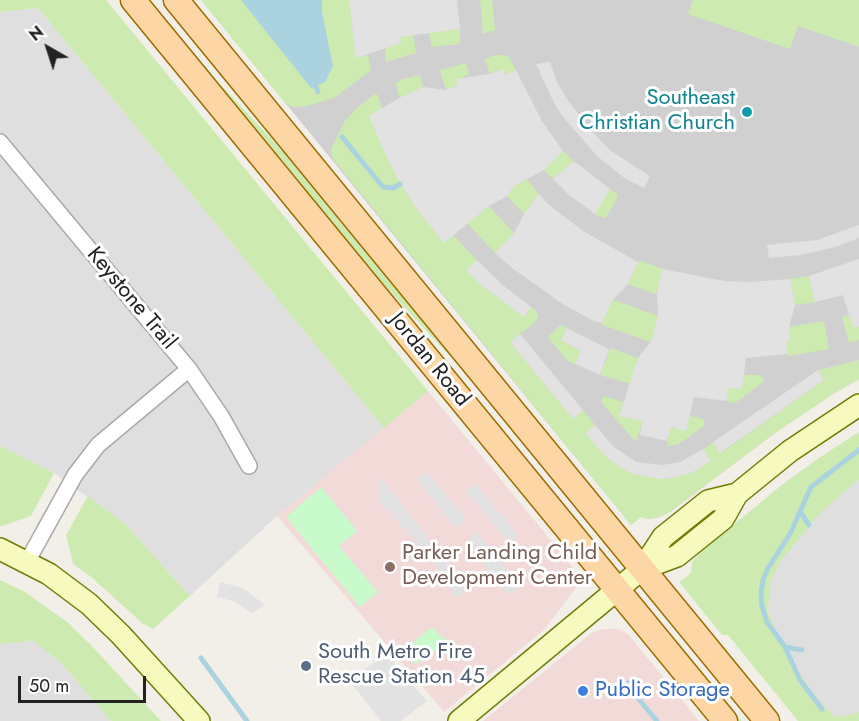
<!DOCTYPE html>
<style>
body{margin:0}
#map{position:relative;width:859px;height:721px;overflow:hidden;background:#f2efe9;font-family:Jost,sans-serif}
canvas{display:block}
.north{position:absolute;left:18px;top:18px;width:60px;height:60px;-webkit-text-stroke:4px #fff;paint-order:stroke;rotate:321deg;font-size:16px;font-weight:700;line-height:24px;text-align:center;color:#222}
.north::after{content:'';display:block;margin:auto;width:21px;height:27px;background:#222;clip-path:polygon(50% 0,100% 100%,50% 72%,0 100%)}
.scale{position:absolute;left:18px;top:676px;width:128px;height:27px;box-sizing:border-box;border:3px solid #222;border-top:0;padding-left:8px;font-size:18px;line-height:21px;white-space:nowrap;color:#222;-webkit-text-stroke:4px #fff;paint-order:stroke}
</style>
<div id="map">
<canvas width="859" height="721"></canvas>
<div class="north">N</div>
<div class="scale">50 m</div>
</div>
<script>
const ctx = document.querySelector('canvas').getContext('2d');
ctx.lineJoin = 'round';
function fill(path, color) {
  ctx.fillStyle = color;
  ctx.fill(path, 'evenodd');
}
function shape(rows) {
  const path = new Path2D();
  for (const r of rows) {
    path.moveTo(r[0], r[1]);
    for (let i = 2; i < r.length; i += 2) path.lineTo(r[i], r[i + 1]);
  }
  return path;
}
function trace(path, color, width, dash) {
  ctx.strokeStyle = color;
  ctx.lineWidth = width;
  ctx.lineCap = dash ? 'butt' : 'round';
  ctx.setLineDash(dash || []);
  ctx.stroke(path);
}
function write(font, color, halo, rows, align = 'center') {
  ctx.font = font + ' Jost,sans-serif';
  ctx.lineWidth = 6;
  ctx.setLineDash([]);
  ctx.textBaseline = 'middle';
  ctx.strokeStyle = halo;
  ctx.fillStyle = color;
  for (const [text, x, y, turn = 0] of rows) {
    ctx.save();
    ctx.translate(x, y);
    ctx.rotate((+turn || 0) * Math.PI / 180);
    ctx.textAlign = isNaN(turn) ? turn : align;
    if (halo) ctx.strokeText(text, 0, 0);
    ctx.fillText(text, 0, 0);
    ctx.restore();
  }
}
fill(shape([
 [38,8,384,428,277,516,190,596,125,524,54,473,0,446,0,12],
 [859,432,859,721,818,721,703,550,783,484,819,458],
 [33,641,61,663,111,721,0,721,0,644]
]), '#e0dfdf');
fill(shape([
 [428,391,567,560,576,572,578,582,574,590,545,629,444,712,277,516],
 [603,629,617,629,628,634,699,721,483,721,578,644,592,633]
]), '#f2dad9');
fill(shape([
 [201,0,779,0,859,28,859,379,833,394,775,433,670,512,660,517,648,519,641,517,631,525]
]), '#d0d0d0');
fill(shape([
 [0,0,106,0,428,391,384,428,38,8,0,12],
 [146,0,150,0,219,83,308,178,604,540,600,538,457,364,352,250],
 [201,0,349,0,356,57,368,55,371,70,334,98,307,106,294,107,285,103],
 [480,0,492,0,495,30,483,34],
 [693,0,859,0,859,47,798,26,790,49,688,14],
 [460,29,460,44,432,47,429,33],
 [413,34,416,53,386,62,385,48,400,37],
 [495,55,504,55,510,58,516,70,505,75,502,69,490,74,485,59],
 [466,63,469,74,464,76,458,85,446,90,440,70],
 [420,75,423,87,401,97,398,94,396,83,402,79],
 [375,94,378,95,382,110,370,116,382,147,415,206,444,243,453,235,477,260,467,270,480,284,524,317,531,307,536,310,538,317,534,323,510,342,573,419,583,410,595,425,586,433,608,459,630,473,659,479,672,478,691,473,711,461,703,449,713,442,721,453,824,380,818,370,859,360,859,379,833,394,775,433,670,512,660,517,648,519,641,517,631,525,333,159,331,149,344,122,357,108],
 [563,151,574,161,553,179,544,170],
 [527,179,539,194,524,214,507,196,514,186],
 [610,189,617,194,618,197,606,217,603,218,595,214],
 [489,206,514,233,495,253,467,223],
 [641,261,663,269,657,292,655,294,628,284,638,262],
 [809,276,815,302,795,305,790,279],
 [614,300,658,316,652,340,650,342,603,325,602,323,612,301],
 [849,314,853,327,859,326,859,340,849,343,842,317],
 [824,321,829,349,789,356,787,354,786,342,790,341,789,327],
 [562,325,567,328,561,340,581,351,575,364,567,360,548,337,559,326],
 [611,348,638,358,631,384,600,375],
 [742,375,762,375,764,381,735,403,726,401,727,388,741,388],
 [605,396,623,402,619,416,644,420,637,440,633,439,602,403,601,400],
 [689,416,701,418,704,421,704,426,679,444,667,446,670,427,686,430],
 [859,432,859,479,820,513,779,563,770,583,768,612,775,629,807,686,832,715,842,717,859,712,859,721,798,721,728,635,722,635,679,582,691,573,692,562,703,550,783,484,819,458],
 [0,446,54,473,31,516,2,526,0,526],
 [88,496,125,524,190,596,153,629,142,623,90,576,73,564,66,535],
 [0,580,25,592,67,622,91,645,161,721,111,721,61,663,33,641,0,644],
 [653,615,656,616,742,721,737,721]
]), '#cdebb0');
fill(shape([
 [321,487,357,531,339,546,378,592,360,607,286,517],
 [432,627,442,638,444,637,448,641,422,660,416,663,411,662,401,652]
]), '#c8facc');
fill(shape([
 [349,0,457,0,460,29,400,37,401,43,356,58],
 [550,62,558,84,567,99,589,128,611,151,650,176,644,188,623,177,597,156,563,117,553,101,536,64],
 [503,69,505,75,516,70,542,121,563,151,544,170,514,186,507,196,489,206,444,243,415,207,399,181,382,147,369,116,401,97,423,87,446,90,458,85,456,79,490,74],
 [574,161,610,189,595,214,568,194,553,179],
 [539,194,548,204,583,231,638,262,628,284,612,301,602,323,596,322,564,305,512,268,495,253,514,233,524,214],
 [859,225,859,238,835,247,801,255,769,258,767,245,817,240],
 [859,259,859,326,853,328,843,295,815,302,809,276],
 [477,260,504,286,531,307,524,317,480,284,466,270],
 [663,269,724,281,750,282,790,279,795,305,789,327,790,341,786,342,787,354,746,358,742,389,728,388,726,401,694,397,686,431,671,427,667,441,640,435,643,421,619,416,638,358,652,340,658,316,657,292],
 [567,328,609,349,600,375,575,364,581,351,561,340],
 [520,334,583,410,573,419,510,342],
 [818,370,824,380,720,453,713,442],
 [595,425,614,447,636,462,663,465,680,462,703,449,711,461,691,473,672,478,659,479,630,473,608,459,585,433],
 [427,472,467,520,456,528,417,480],
 [380,476,459,578,463,588,462,597,451,594,453,584,443,582,443,575,435,573,435,563,427,561,427,555,421,552,422,546,413,544,414,537,406,535,407,528,400,527,400,520,393,519,392,511,385,511,385,506,377,504],
 [475,483,518,535,509,544,465,490],
 [477,532,521,586,509,595,466,542],
 [220,582,243,588,265,605,252,613,233,601,217,597],
 [386,655,427,701,401,721,381,721,349,680]
]), '#e2e2e2');
fill(shape([
 [241,0,322,0,322,12,333,66,325,82,311,88]
]), '#aad3df');
trace(shape([
 [313,80,318,92],
 [342,137,383,187,393,188,400,184],
 [801,513,809,525],
 [785,647,800,680,822,709],
 [802,650,785,647,767,622,762,606,761,594,763,580,768,568,790,534,811,487,859,450],
 [201,658,247,721],
 [629,682,632,691,657,721]
]), '#aad3df', 5);
const street = shape([
 [0,142,189,369,221,416,249,466],
 [27,562,75,475,98,445,189,369]
]);
const secondary = shape([
 [0,549,49,574,89,604,121,635,199,721],
 [642,569,663,537,708,501,737,494],
 [459,721,642,569,677,556,708,531,723,519,737,494,790,451,859,405]
]);
const primary = shape([
 [133,0,725,721],
 [176,0,767,721]
]);
trace(street, '#a9a9a9', 18);
trace(secondary, '#707d05', 24);
trace(primary, '#a06b00', 27);
trace(street, '#fff', 15);
trace(secondary, '#f7fabf', 21);
trace(primary, '#fcd6a4', 24);
for (const [x, y, r, color] of [
 [747,112,6,"#0f9aa8"],
 [390,567,6,"#8d6e63"],
 [306,666,6,"#5c6f8a"],
 [583,691,6,"#3f7fe0"]
]) {
  const dot = new Path2D();
  dot.arc(x, y, r, 0, 2 * Math.PI);
  ctx.fillStyle = color;
  ctx.fill(dot);
  trace(dot, '#fff', 2);
}
write('22px', '#0d838f', '#fff', [
 ["Southeast",735,99],
 ["Christian Church",735,124]
], 'right');
write('22px', '#222', '#fff', [
 ["Keystone Trail",131,299,50],
 ["Jordan Road",429,360,51]
]);
write('22px', '#785e54', '#fff', [
 ["Parker Landing Child",402,554],
 ["Development Center",402,579]
], 'left');
write('22px', '#4e5e75', '#fff', [
 ["South Metro Fire",318,653],
 ["Rescue Station 45",318,678]
], 'left');
write('22px', '#366cbe', '#fff', [
 ["Public Storage",595,691]
], 'left');
</script>
